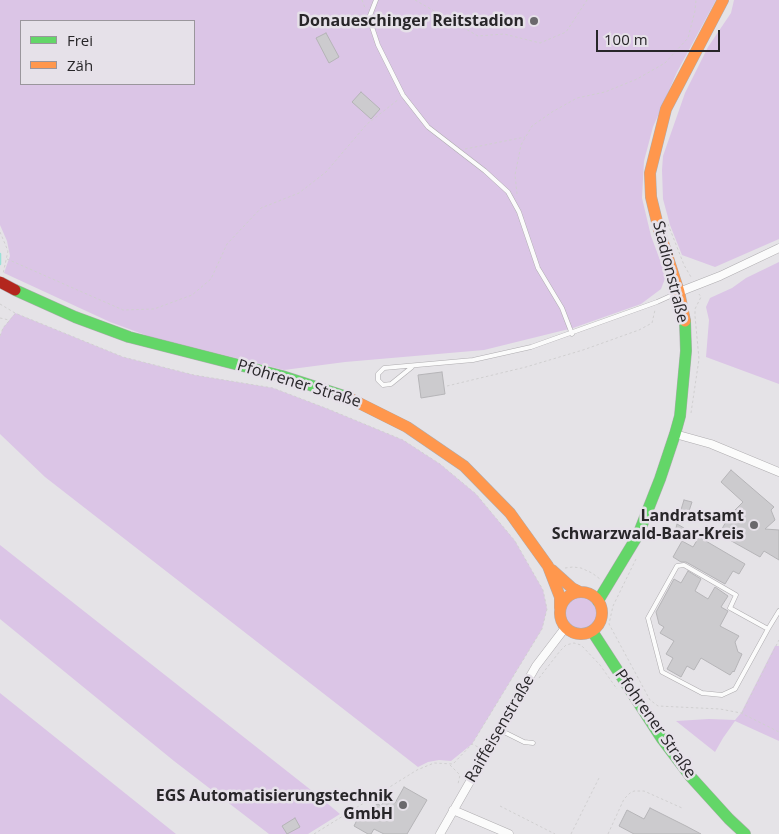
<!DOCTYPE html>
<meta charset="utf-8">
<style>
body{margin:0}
#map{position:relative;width:779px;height:834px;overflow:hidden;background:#e5e3e7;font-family:"Open Sans",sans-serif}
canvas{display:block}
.legend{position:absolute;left:20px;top:20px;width:175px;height:65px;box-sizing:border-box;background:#e6e1e9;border:1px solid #9a969c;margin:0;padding:6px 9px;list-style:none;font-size:15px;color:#282629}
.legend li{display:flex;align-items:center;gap:10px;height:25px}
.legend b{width:25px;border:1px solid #9a969c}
.scale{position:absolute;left:596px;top:30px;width:124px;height:22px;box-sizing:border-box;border:2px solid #282629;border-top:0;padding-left:6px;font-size:15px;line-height:18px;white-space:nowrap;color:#282629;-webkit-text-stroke:4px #e6e1e9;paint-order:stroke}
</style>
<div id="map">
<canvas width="779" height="834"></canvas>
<ul class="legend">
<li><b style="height:6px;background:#63d668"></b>Frei</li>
<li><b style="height:6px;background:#ff974d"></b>Zäh</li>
</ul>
<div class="scale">100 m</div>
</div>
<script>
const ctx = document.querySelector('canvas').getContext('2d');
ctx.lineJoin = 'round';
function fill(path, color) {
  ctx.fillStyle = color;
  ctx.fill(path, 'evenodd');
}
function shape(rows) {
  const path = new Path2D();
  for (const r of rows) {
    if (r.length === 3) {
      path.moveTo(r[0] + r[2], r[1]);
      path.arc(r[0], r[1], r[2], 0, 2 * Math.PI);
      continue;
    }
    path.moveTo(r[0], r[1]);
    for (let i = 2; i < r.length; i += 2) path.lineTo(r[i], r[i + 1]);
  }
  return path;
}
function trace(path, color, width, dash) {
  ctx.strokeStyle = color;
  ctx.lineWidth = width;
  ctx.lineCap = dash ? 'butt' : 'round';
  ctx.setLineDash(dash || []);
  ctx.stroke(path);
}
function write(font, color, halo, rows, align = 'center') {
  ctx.font = font + ' "Open Sans",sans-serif';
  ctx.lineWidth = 5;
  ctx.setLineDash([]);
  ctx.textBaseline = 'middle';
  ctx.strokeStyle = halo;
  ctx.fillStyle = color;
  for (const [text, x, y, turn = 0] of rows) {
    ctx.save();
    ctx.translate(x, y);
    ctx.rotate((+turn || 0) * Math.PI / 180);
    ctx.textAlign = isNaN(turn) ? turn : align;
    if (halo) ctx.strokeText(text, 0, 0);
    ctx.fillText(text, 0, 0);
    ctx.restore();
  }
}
fill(shape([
 [0,0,716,0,677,72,653,127,644,161,642,198,651,236,666,276,661,289,641,304,573,328,484,350,345,362,284,370,148,336,110,322,4,273,10,256,7,241,0,225],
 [21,21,194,21,194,84,21,84],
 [734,0,779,0,779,239,715,267,682,255,670,225,663,199,662,170,663,156,685,93,708,47,731,13],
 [779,262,779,384,706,357,709,320,706,307,710,298,732,288,746,278],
 [15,313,123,357,194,375,273,388,328,409,403,440,440,464,476,494,515,541,543,590,547,609,542,629,472,744,451,761,439,760,428,762,418,767,45,477,0,434,0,336,3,328],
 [0,545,316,794,340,814,308,834,269,834,174,761,0,619],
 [580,613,18],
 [775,646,779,646,779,741,735,721,723,738,715,752,676,721,709,719,735,720,741,713],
 [0,693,176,834,0,834]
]), '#dbc5e6');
trace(shape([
 [0,254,0,264]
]), '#9ae2d8', 2.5);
const building = shape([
 [326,33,339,57,329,63,316,38,326,33],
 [361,92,380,109,371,119,352,102,361,92],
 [442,372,445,394,421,398,418,375,442,372],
 [731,470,774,507,771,510,775,520,765,529,779,530,779,560,764,551,760,557,719,534,727,520,731,522,735,510,743,502,721,482,731,470],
 [684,500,692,502,687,517,680,513,684,500],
 [677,524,684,528,681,538,674,536,677,524],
 [699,537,745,564,739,574,733,571,725,584,686,562,681,562,673,557,682,541,693,547,699,537],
 [688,571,701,579,695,591,708,599,715,587,728,596,721,607,728,611,720,626,739,636,735,642,738,652,742,654,734,672,733,671,730,675,701,658,694,670,687,666,681,677,667,669,673,658,666,654,674,641,660,633,664,627,659,624,656,612,674,579,681,583,688,571],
 [404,787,427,800,407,834,384,834,374,829,371,834,368,834,354,826,358,818,369,814,372,807,378,804,381,806,386,798,395,803,404,787],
 [650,808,686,826,701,834,634,834,619,826,627,810,644,819,650,808],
 [295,818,300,827,287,834,282,826,295,818]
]);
fill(building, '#cccbce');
trace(building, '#b5b4b7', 1);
const lane = shape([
 [376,0,369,18,378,45,403,95,428,127,485,171,508,192,519,212,538,268,562,308,572,334],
 [412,367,391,384,383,385,378,380,378,374,384,368,473,360,531,347,657,302,677,293],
 [768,629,730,608,736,595,684,565,677,566,648,618,662,672,702,693,722,695,735,689,768,629,779,611],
 [500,730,524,742,533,743]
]);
const street = shape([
 [679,292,720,276,779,248],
 [675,434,711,444,779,472],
 [453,810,509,834],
 [440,834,536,666,565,628]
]);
const fast = shape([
 [15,290,75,317,129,337,282,376,347,397],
 [598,601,638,535,660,479,675,434,680,416,686,351,685,321],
 [592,631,662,739,690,776,729,819,745,834]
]);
const slow = shape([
 [685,321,679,292,659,230,651,197,650,173,666,109,723,0],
 [347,397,407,427,464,466,510,513,548,566,560,597,560,608],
 [552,570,572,588,580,592],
 [581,613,21]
]);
trace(lane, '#aeacaf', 5);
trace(street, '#aeacaf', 9);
trace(fast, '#aeacaf', 12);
trace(slow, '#aeacaf', 12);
trace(shape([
 [362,0,365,8],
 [415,0,478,36,504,34,540,43,566,32,587,0],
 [465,149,525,137],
 [517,194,515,175,521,145,532,126,552,112,577,98,605,92,637,79,665,63,688,38,695,11,696,0],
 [668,224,684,265,691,277],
 [0,232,8,251,3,274],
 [7,259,123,310,154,309,192,295,211,279,227,244,261,208,299,193,326,172,367,124,399,99],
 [0,304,15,313,123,357,194,375,273,388,328,409,403,440,440,464,476,494,515,541,543,590,547,609,542,629,472,744],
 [0,318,9,320],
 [0,336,3,328,15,314],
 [447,386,526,367,583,350,639,330,652,323,655,310],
 [691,413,699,359,695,316,695,309,701,297,699,294],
 [636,559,613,606,609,624,650,700,658,706,720,709,741,713,779,732],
 [565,568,573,567,581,568,592,573,600,579],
 [539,678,560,651,566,645,574,643,581,645,600,665,617,689],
 [742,713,779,640],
 [450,765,460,775,458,784],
 [500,806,555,834],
 [314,834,417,770,434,763,453,764,472,744,480,748],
 [571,834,600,776],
 [608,834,624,799,630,793,634,791,644,791,682,808]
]), '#d0cfd0', 1, [2.5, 2.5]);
trace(lane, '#fbfbfb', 4);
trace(street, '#fbfbfb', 8);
trace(fast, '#63d668', 11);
trace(slow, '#ff974d', 11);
const jamBridge = shape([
 [0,282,15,290]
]);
trace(jamBridge, '#aeacaf', 12, []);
trace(jamBridge, '#b3261e', 11);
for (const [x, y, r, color] of [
 [534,21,5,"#6a686c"],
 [754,525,5,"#6a686c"],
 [403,805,5,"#6a686c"]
]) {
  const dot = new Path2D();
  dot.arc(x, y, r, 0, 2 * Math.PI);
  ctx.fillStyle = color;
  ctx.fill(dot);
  trace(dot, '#e6e1e9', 2);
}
write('bold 16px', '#282629', '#e6e1e9', [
 ["Donaueschinger Reitstadion",524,21],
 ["Landratsamt",744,516],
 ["Schwarzwald-Baar-Kreis",744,534],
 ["EGS Automatisierungstechnik",393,796],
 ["GmbH",393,814]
], 'right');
write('16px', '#282629', '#e6e1e9', [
 ["Stadionstraße",670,272,76],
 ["Pfohrener Straße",299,384,17],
 ["Pfohrener Straße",655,724,55],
 ["Raiffeisenstraße",500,729,-60]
]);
</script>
